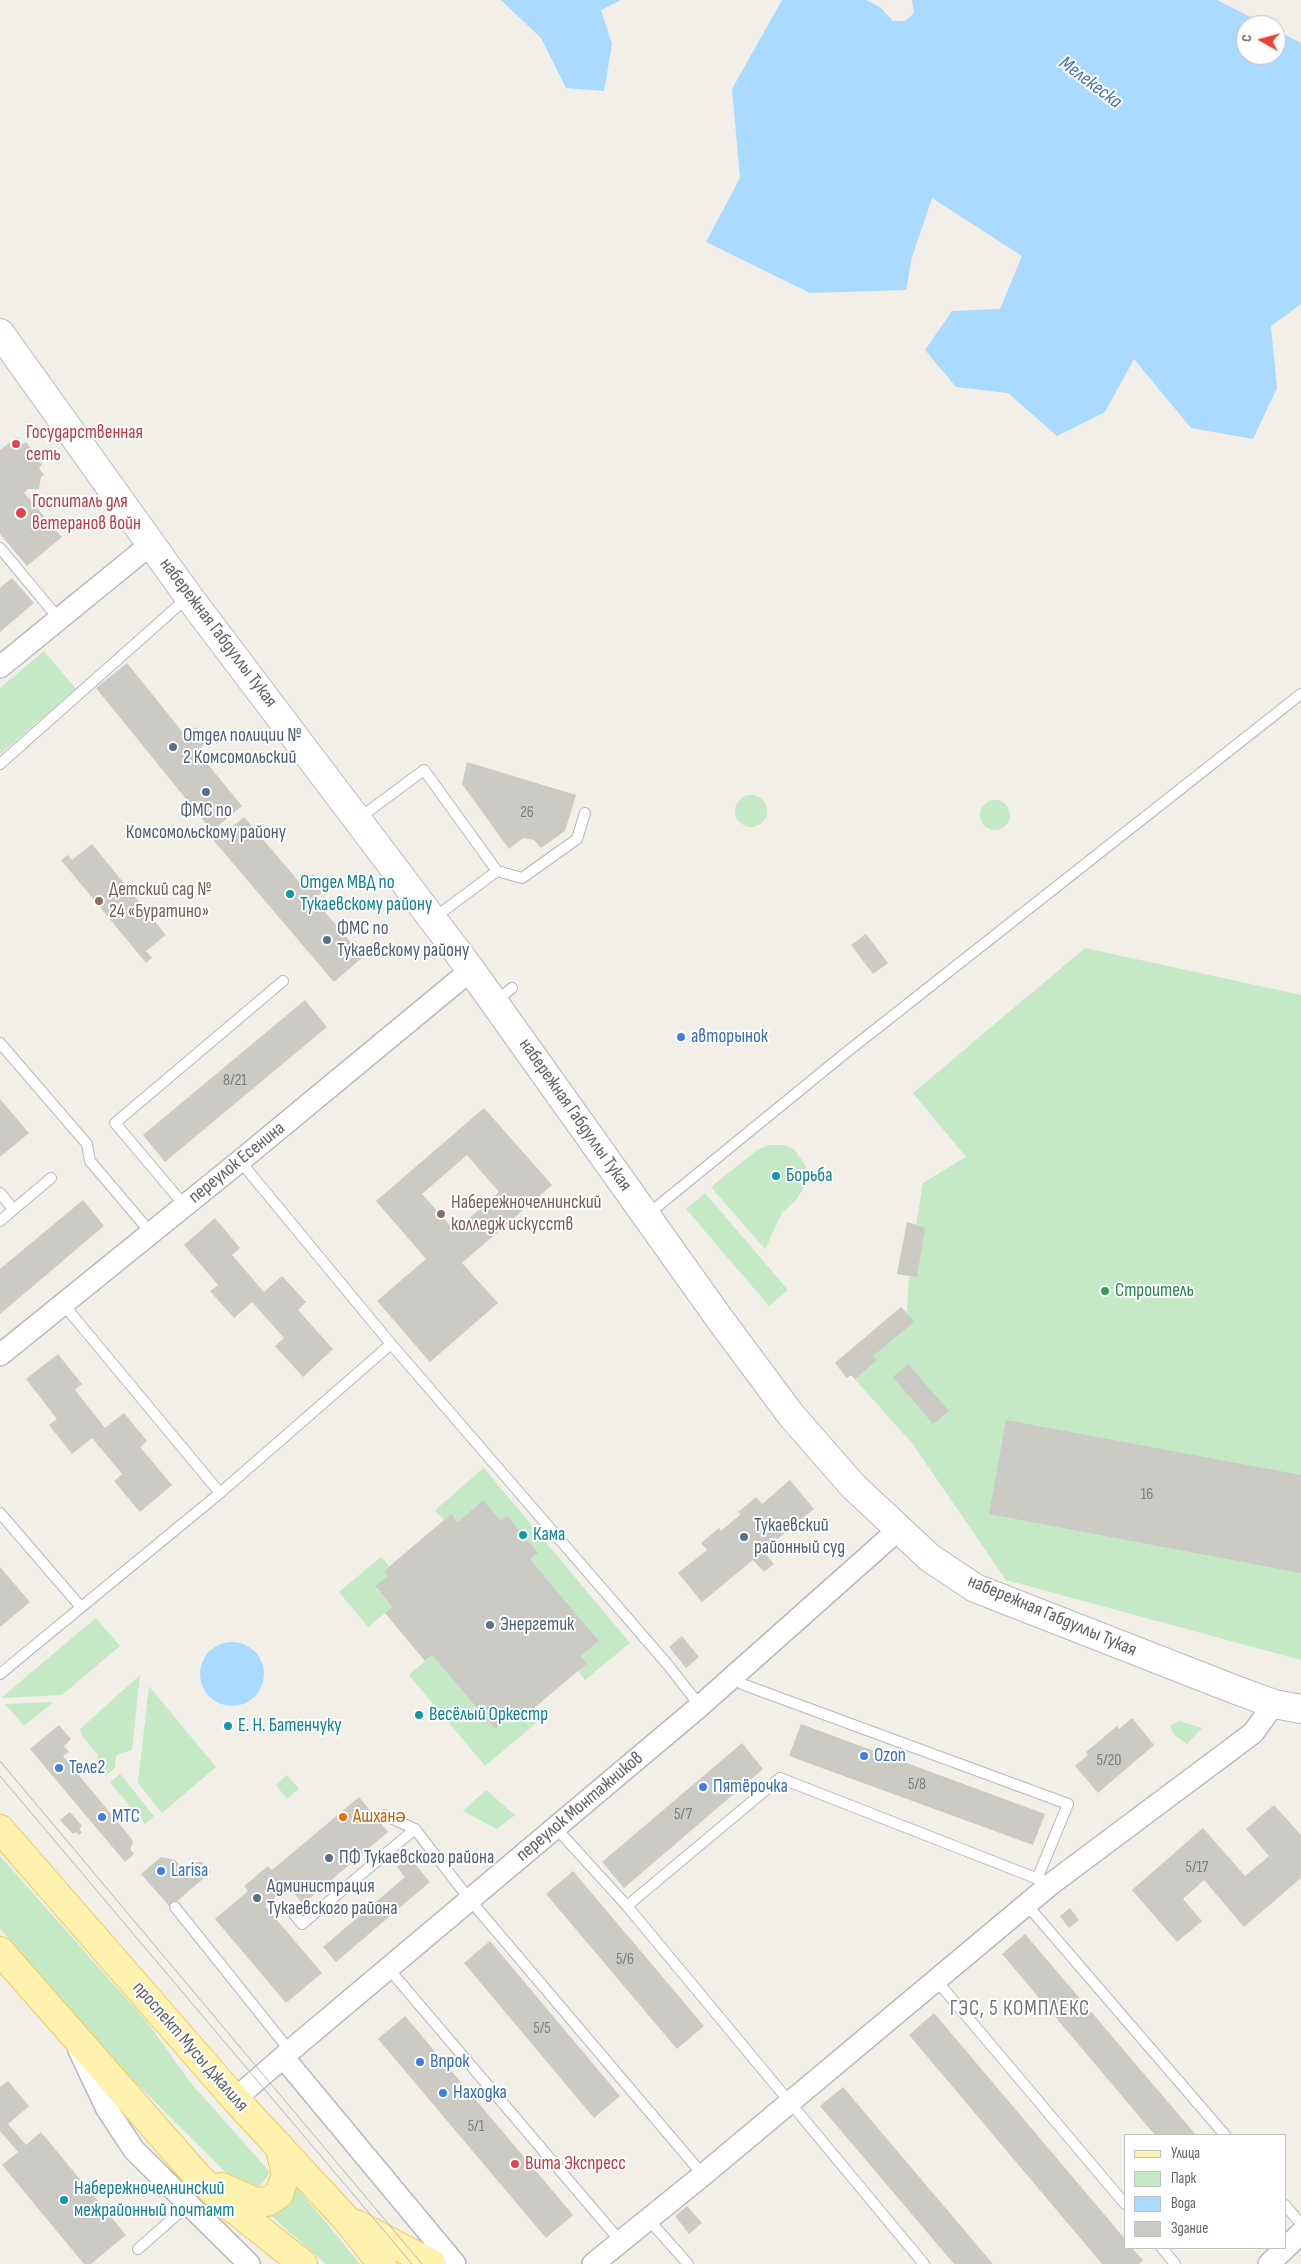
<!DOCTYPE html>
<meta charset="utf-8">
<style>
body{margin:0}
#map{position:relative;width:1301px;height:2264px;overflow:hidden;background:#f1efe8;font-family:"Sofia Sans Condensed",sans-serif}
canvas{display:block}
.legend{position:absolute;left:1124px;top:2134px;width:162px;height:115px;box-sizing:border-box;background:#fff;border:1px solid #bfc1c3;margin:0;padding:6px 9px;list-style:none;font-size:15px;color:#5f6368}
.legend li{display:flex;align-items:center;gap:10px;height:25px}
.legend b{width:25px;border:1px solid #bfc1c3}
.north{position:absolute;left:1236px;top:15px;width:50px;height:50px;box-sizing:border-box;background:#fff;border:1px solid #bfc1c3;border-radius:50%;rotate:277deg;font-size:14px;font-weight:700;line-height:20px;text-align:center;color:#5f6368}
.north::after{content:'';display:block;margin:auto;width:18px;height:22px;background:#ea4335;clip-path:polygon(50% 0,100% 100%,50% 72%,0 100%)}
</style>
<div id="map">
<canvas width="1301" height="2264"></canvas>
<ul class="legend">
<li><b style="height:6px;background:#fff2af"></b>Улица</li>
<li><b style="height:14px;background:#c5e8c5"></b>Парк</li>
<li><b style="height:14px;background:#aadaff"></b>Вода</li>
<li><b style="height:14px;background:#cccac5"></b>Здание</li>
</ul>
<div class="north">С</div>
</div>
<script>
const ctx = document.querySelector('canvas').getContext('2d');
ctx.lineJoin = 'round';
function fill(path, color) {
  ctx.fillStyle = color;
  ctx.fill(path, 'evenodd');
}
function shape(rows) {
  const path = new Path2D();
  for (const r of rows) {
    if (r.length === 3) {
      path.moveTo(r[0] + r[2], r[1]);
      path.arc(r[0], r[1], r[2], 0, 2 * Math.PI);
      continue;
    }
    path.moveTo(r[0], r[1]);
    for (let i = 2; i < r.length; i += 2) path.lineTo(r[i], r[i + 1]);
  }
  return path;
}
function trace(path, color, width, dash) {
  ctx.strokeStyle = color;
  ctx.lineWidth = width;
  ctx.lineCap = dash ? 'butt' : 'round';
  ctx.setLineDash(dash || []);
  ctx.stroke(path);
}
function write(font, color, halo, rows, align = 'center') {
  ctx.font = font + ' "Sofia Sans Condensed",sans-serif';
  ctx.lineWidth = 4;
  ctx.setLineDash([]);
  ctx.textBaseline = 'middle';
  ctx.strokeStyle = halo;
  ctx.fillStyle = color;
  for (const [text, x, y, turn = 0] of rows) {
    ctx.save();
    ctx.translate(x, y);
    ctx.rotate((+turn || 0) * Math.PI / 180);
    ctx.textAlign = isNaN(turn) ? turn : align;
    if (halo) ctx.strokeText(text, 0, 0);
    ctx.fillText(text, 0, 0);
    ctx.restore();
  }
}
fill(shape([
 [44,651,76,689,0,754,0,688],
 [751,811,16],
 [995,815,15],
 [1085,948,1301,995,1301,1660,1006,1580,912,1443,851,1375,847,1378,835,1363,901,1307,907,1313,909,1276,897,1274,907,1222,916,1225,923,1183,966,1157,913,1093],
 [770,1145,783,1145,794,1149,806,1166,806,1176,804,1187,797,1199,782,1213,765,1249,711,1187,757,1150],
 [705,1193,788,1290,769,1306,686,1209],
 [484,1468,630,1643,585,1680,578,1671,587,1664,581,1656,599,1641,530,1559,537,1553,501,1521,483,1500,458,1522,451,1514,444,1520,435,1510],
 [381,1557,389,1566,384,1571,388,1576,375,1587,392,1607,368,1627,339,1592],
 [96,1618,120,1646,62,1695,1,1698],
 [432,1655,495,1729,514,1713,520,1720,528,1713,536,1723,485,1766,409,1675],
 [140,1675,132,1750,119,1754,116,1756,115,1768,105,1776,96,1766,98,1755,82,1736,80,1729],
 [149,1686,216,1767,162,1813,138,1783],
 [53,1702,24,1726,5,1704],
 [1179,1721,1202,1728,1187,1744,1174,1735,1170,1726],
 [120,1774,154,1816,145,1824,110,1782],
 [287,1775,299,1789,287,1799,276,1785],
 [486,1790,515,1815,497,1829,463,1811],
 [0,1856,148,2023,189,2081,270,2172,261,2185,253,2188,229,2176,90,2037,0,1928],
 [295,2185,360,2264,326,2264,268,2213]
]), '#c5e8c5');
fill(shape([
 [501,0,621,0,601,10,612,44,604,91,566,88,541,38],
 [782,0,866,0,880,7,893,21,905,21,914,13,912,0,1217,0,1266,25,1246,25,1246,55,1276,55,1276,30,1301,43,1301,304,1271,326,1277,388,1253,439,1191,428,1134,359,1105,412,1057,436,1008,393,956,387,925,350,952,311,1000,309,1022,256,932,198,912,257,906,290,810,293,706,242,740,178,732,89],
 [232,1674,32]
]), '#aadaff');
fill(shape([
 [17,437,23,444,26,442,42,465,39,468,44,475,41,477,39,489,28,489,24,493,62,537,27,566,0,534,0,450],
 [12,578,34,603,0,632,0,588],
 [127,663,185,735,195,727,207,742,197,751,242,806,212,831,96,688],
 [467,762,576,795,565,831,541,848,534,840,523,838,509,849,462,784],
 [244,817,301,884,313,874,326,889,314,899,363,957,334,982,214,841],
 [92,844,166,935,146,951,152,958,146,963,61,860,68,855,72,860],
 [866,934,888,963,873,974,851,945],
 [305,1000,327,1027,165,1162,143,1135],
 [0,1099,29,1133,0,1157],
 [484,1108,552,1185,462,1263,498,1303,430,1362,377,1301,426,1259,376,1201],
 [467,1155,499,1192,455,1231,422,1194],
 [83,1200,104,1226,0,1314,0,1269],
 [215,1218,240,1248,232,1255,264,1292,282,1276,306,1302,298,1310,333,1349,303,1377,275,1346,284,1338,252,1302,234,1318,210,1291,218,1285,184,1245],
 [907,1222,925,1228,917,1277,897,1274],
 [901,1307,914,1322,873,1356,877,1360,855,1379,851,1375,847,1378,835,1363],
 [58,1354,82,1384,75,1390,105,1428,124,1413,147,1441,140,1447,172,1485,140,1512,114,1481,122,1474,92,1438,72,1454,49,1425,57,1419,26,1379],
 [908,1364,949,1411,933,1424,893,1377],
 [1006,1420,1301,1475,1301,1573,989,1514],
 [790,1480,814,1509,763,1551,774,1564,764,1572,753,1560,702,1602,678,1573,707,1550,701,1543,719,1528,721,1531,741,1514,738,1512,756,1497,762,1504],
 [483,1500,501,1521,507,1516,538,1553,530,1559,599,1641,581,1656,587,1664,578,1671,520,1720,514,1713,495,1729,432,1655,425,1661,385,1613,392,1607,375,1586,388,1576,384,1571,451,1514,458,1522],
 [0,1567,30,1602,0,1627],
 [682,1636,699,1657,686,1668,669,1647],
 [1132,1718,1154,1745,1098,1793,1075,1766,1088,1755,1086,1752,1117,1726,1119,1729],
 [801,1724,1045,1814,1033,1845,789,1756],
 [59,1725,71,1739,64,1746,69,1752,63,1756,131,1838,133,1842,130,1849,134,1854,125,1862,30,1749],
 [742,1743,763,1769,624,1888,602,1862],
 [359,1797,388,1832,303,1904,288,1886,265,1906,322,1973,286,2003,215,1919,248,1891,244,1886,268,1866,272,1870],
 [1274,1805,1301,1835,1301,1878,1244,1927,1204,1880,1183,1899,1202,1921,1177,1942,1132,1890,1203,1828,1245,1876,1269,1856,1246,1829],
 [70,1812,82,1826,79,1829,82,1832,79,1835,76,1832,73,1834,60,1820],
 [161,1857,175,1860,186,1872,197,1862,202,1862,211,1872,170,1907,141,1874],
 [409,1857,430,1882,336,1962,323,1947,405,1877,397,1867],
 [573,1871,704,2026,677,2049,546,1894],
 [1070,1908,1079,1920,1069,1928,1060,1916],
 [1025,1934,1196,2135,1155,2135,1002,1954],
 [490,1941,620,2096,594,2118,464,1963],
 [934,2013,1125,2239,1125,2248,1132,2248,1143,2260,1139,2264,1102,2264,909,2035],
 [405,2016,573,2215,546,2238,378,2039],
 [8,2081,29,2106,8,2124,26,2145,41,2132,126,2235,91,2264,84,2264,2,2165,18,2152,0,2131,0,2087],
 [843,2087,993,2264,954,2264,820,2106],
 [687,2206,702,2223,689,2234,675,2216]
]), '#cccac5');
const service = shape([
 [0,548,59,619],
 [0,764,188,597],
 [358,819,424,770,497,871,434,918],
 [497,871,522,878,577,839,585,813],
 [495,1002,512,988],
 [0,1043,87,1144,90,1161,151,1233],
 [240,1161,391,1344,668,1665,700,1706],
 [0,1193,13,1209],
 [185,1206,115,1123,283,981],
 [647,1215,843,1055,1301,694],
 [0,1221,51,1178],
 [64,1305,220,1493],
 [0,1513,80,1606],
 [0,1674,220,1493,391,1344],
 [742,1684,1068,1804,1037,1879],
 [384,1815,415,1829,470,1900,703,2175],
 [556,1828,627,1906,780,1778,1051,1884],
 [1027,1905,1225,2135],
 [627,1906,924,2264],
 [175,1907,290,2051],
 [290,1909,302,1924,415,1829],
 [388,1968,621,2242],
 [937,1981,1125,2204],
 [1285,2205,1301,2224],
 [649,2220,688,2264],
 [1162,2248,1175,2264],
 [138,2249,188,2205]
]);
const minor = shape([
 [0,667,151,544],
 [0,1355,240,1161,471,970],
 [79,2050,107,2109,134,2150,249,2264],
 [283,2057,455,2264],
 [235,2099,297,2045,700,1706,898,1530],
 [593,2264,703,2175,1051,1884,1253,1733,1274,1704],
 [1269,2264,1301,2233]
]);
const secondary = shape([
 [0,333,189,597,471,970,719,1318,791,1415,853,1486,930,1558,975,1588,1236,1690,1274,1704,1301,1709]
]);
const primary = shape([
 [0,1829,235,2099,347,2220,382,2264],
 [0,1951,199,2178,225,2202,303,2264],
 [221,2187,254,2201,267,2202,279,2194,286,2174,279,2146],
 [356,2224,432,2264]
]);
trace(service, '#b5b8bc', 12);
trace(minor, '#b5b8bc', 24);
trace(secondary, '#b6babf', 30);
trace(primary, '#f2c960', 30);
trace(service, '#fff', 10);
trace(minor, '#fff', 21);
trace(secondary, '#fff', 28);
trace(primary, '#fff2af', 28);
trace(shape([
 [0,1761,422,2264],
 [0,1776,412,2264]
]), '#b6b7b8', 1);
for (const [x, y, r, color] of [
 [16,444,5,"#e0444e"],
 [21,513,6,"#e0444e"],
 [173,747,5,"#5c6f8a"],
 [206,792,5,"#5c6f8a"],
 [290,894,5,"#0f9aa8"],
 [99,901,5,"#8d6e63"],
 [327,940,5,"#5c6f8a"],
 [681,1037,5,"#3f7fe0"],
 [776,1176,5,"#0f9aa8"],
 [441,1214,5,"#8d6e63"],
 [1105,1291,5,"#2e9e5b"],
 [523,1535,5,"#0f9aa8"],
 [744,1537,5,"#5c6f8a"],
 [490,1625,5,"#5c6f8a"],
 [419,1715,5,"#0f9aa8"],
 [228,1726,5,"#0f9aa8"],
 [864,1756,5,"#3f7fe0"],
 [59,1768,5,"#3f7fe0"],
 [703,1787,5,"#3f7fe0"],
 [102,1817,5,"#3f7fe0"],
 [343,1817,5,"#e8710a"],
 [329,1858,5,"#5c6f8a"],
 [161,1871,5,"#3f7fe0"],
 [257,1898,5,"#5c6f8a"],
 [420,2062,5,"#3f7fe0"],
 [443,2093,5,"#3f7fe0"],
 [515,2164,5,"#e0444e"],
 [64,2200,5,"#0f9aa8"]
]) {
  const dot = new Path2D();
  dot.arc(x, y, r, 0, 2 * Math.PI);
  ctx.fillStyle = color;
  ctx.fill(dot);
  trace(dot, '#fff', 2);
}
write('16px', '#7a7d7f', null, [
 ["26",527,813],
 ["8/21",235,1081],
 ["16",1147,1495],
 ["5/20",1109,1761],
 ["5/8",917,1785],
 ["5/7",683,1815],
 ["5/17",1197,1868],
 ["5/6",625,1960],
 ["5/5",542,2029],
 ["5/1",476,2127]
]);
write('19px', '#be3a42', '#fff', [
 ["Государственная",26,433],
 ["сеть",26,455],
 ["Госпиталь для",32,502],
 ["ветеранов войн",32,524],
 ["Вита Экспресс",525,2164]
], 'left');
write('19px', '#5f6368', '#fff', [
 ["набережная Габдуллы Тукая",218,633,53],
 ["набережная Габдуллы Тукая",575,1115,55],
 ["переулок Есенина",237,1163,-39],
 ["набережная Габдуллы Тукая",1052,1616,23],
 ["переулок Монтажников",580,1807,-40],
 ["проспект Мусы Джалиля",190,2047,49]
]);
write('19px', '#4e5e75', '#fff', [
 ["Отдел полиции №",183,736],
 ["2 Комсомольский",183,758],
 ["ФМС по",206,811,"center"],
 ["Комсомольскому району",206,833,"center"],
 ["ФМС по",337,929],
 ["Тукаевскому району",337,951],
 ["Тукаевский",754,1526],
 ["районный суд",754,1548],
 ["Энергетик",500,1625],
 ["ПФ Тукаевского района",339,1858],
 ["Администрация",267,1887],
 ["Тукаевского района",267,1909]
], 'left');
write('19px', '#0d838f', '#fff', [
 ["Отдел МВД по",300,883],
 ["Тукаевскому району",300,905],
 ["Борьба",786,1176],
 ["Кама",533,1535],
 ["Весёлый Оркестр",429,1715],
 ["Е. Н. Батенчуку",238,1726],
 ["Набережночелнинский",74,2189],
 ["межрайонный почтамт",74,2211]
], 'left');
write('19px', '#785e54', '#fff', [
 ["Детский сад №",109,890],
 ["24 «Буратино»",109,912],
 ["Набережночелнинский",451,1203],
 ["колледж искусств",451,1225]
], 'left');
write('19px', '#366cbe', '#fff', [
 ["авторынок",691,1037],
 ["Ozon",874,1756],
 ["Теле2",69,1768],
 ["Пятёрочка",713,1787],
 ["МТС",112,1817],
 ["Larisa",171,1871],
 ["Впрок",430,2062],
 ["Находка",453,2093]
], 'left');
write('19px', '#27864d', '#fff', [
 ["Строитель",1115,1291]
], 'left');
write('19px', '#c56008', '#fff', [
 ["Ашханә",353,1817]
], 'left');
write('italic 20px', '#4174aa', '#fff', [
 ["Мелекеска",1090,83,37]
]);
ctx.letterSpacing = '1px';
write('21px', '#70757a', '#fff', [
 ["ГЭС, 5 КОМПЛЕКС",1020,2010]
]);
ctx.letterSpacing = '0px';
</script>
